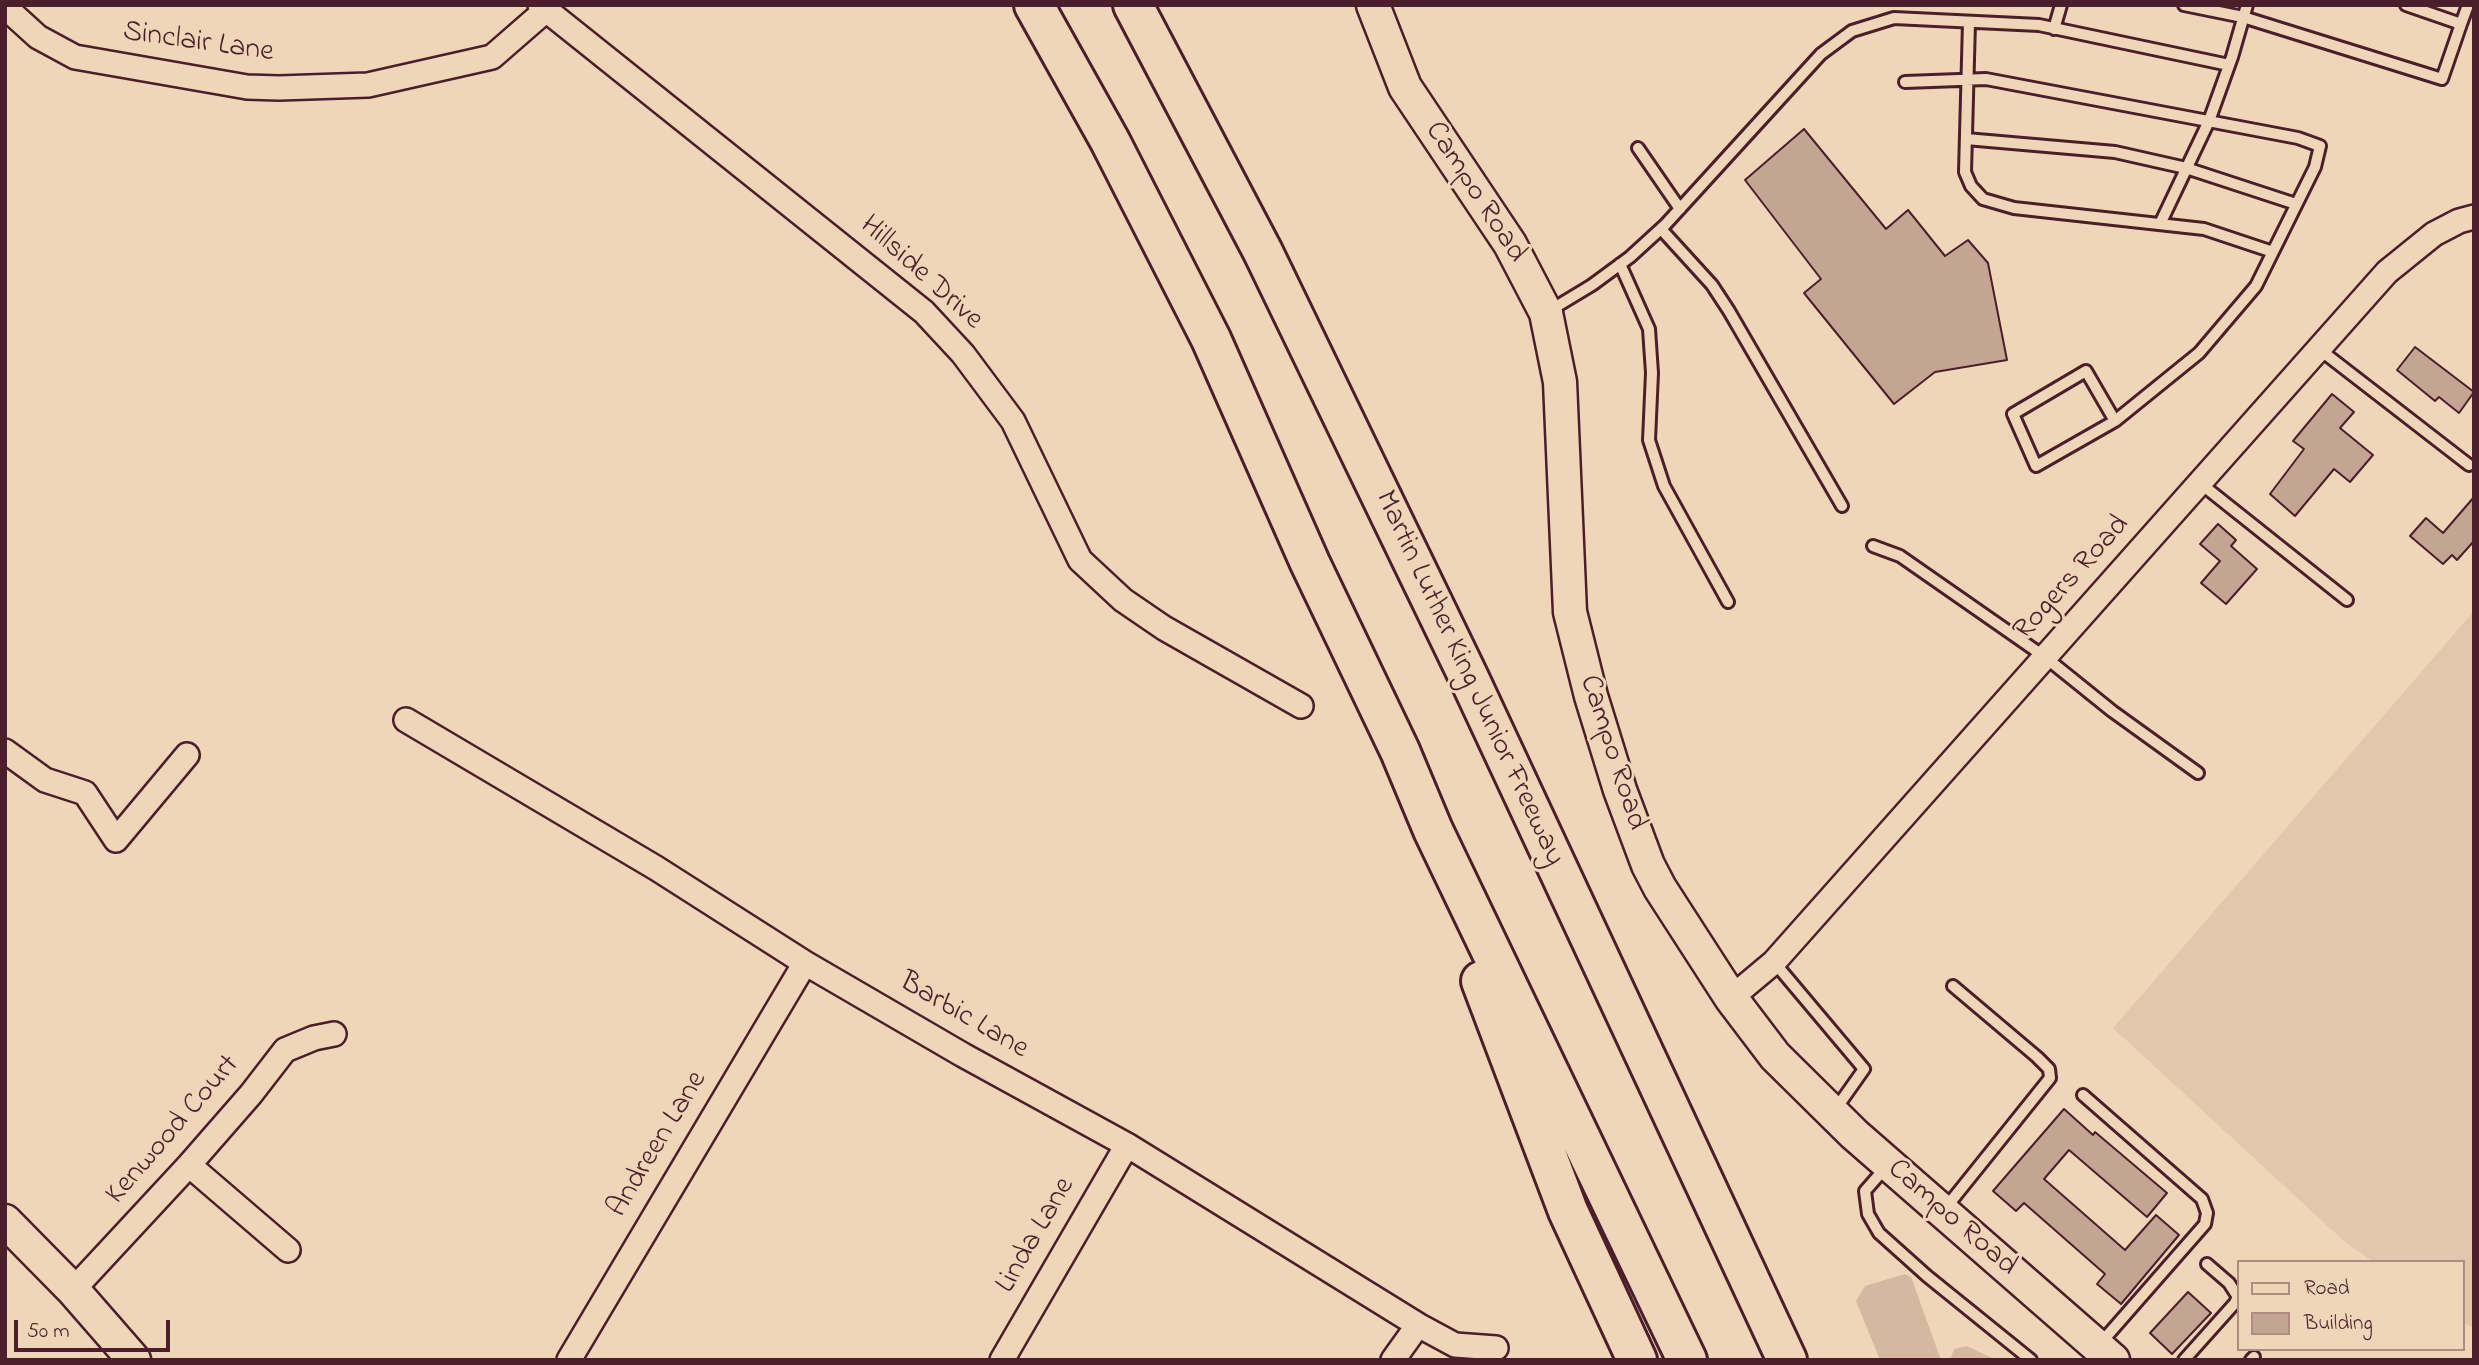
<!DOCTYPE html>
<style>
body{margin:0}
#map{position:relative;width:2479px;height:1365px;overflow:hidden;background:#f0d6b8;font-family:"Indie Flower",sans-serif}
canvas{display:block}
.frame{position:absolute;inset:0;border:7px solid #4a1f2b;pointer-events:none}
.legend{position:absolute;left:2237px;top:1260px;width:228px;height:91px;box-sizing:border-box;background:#f0d6b8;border:2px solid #ae8d80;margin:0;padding:9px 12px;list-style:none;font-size:21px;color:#4a1f2b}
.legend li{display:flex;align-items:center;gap:14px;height:35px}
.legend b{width:35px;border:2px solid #ae8d80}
.scale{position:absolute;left:14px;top:1320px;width:156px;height:32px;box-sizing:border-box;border:4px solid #4a1f2b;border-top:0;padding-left:9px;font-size:21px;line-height:24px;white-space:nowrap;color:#4a1f2b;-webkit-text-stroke:5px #f0d6b8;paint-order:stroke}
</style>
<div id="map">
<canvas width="2479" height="1365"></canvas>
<div class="frame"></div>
<ul class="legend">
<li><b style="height:9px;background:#f0d6b8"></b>Road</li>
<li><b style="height:19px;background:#c4a593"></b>Building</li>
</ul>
<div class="scale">50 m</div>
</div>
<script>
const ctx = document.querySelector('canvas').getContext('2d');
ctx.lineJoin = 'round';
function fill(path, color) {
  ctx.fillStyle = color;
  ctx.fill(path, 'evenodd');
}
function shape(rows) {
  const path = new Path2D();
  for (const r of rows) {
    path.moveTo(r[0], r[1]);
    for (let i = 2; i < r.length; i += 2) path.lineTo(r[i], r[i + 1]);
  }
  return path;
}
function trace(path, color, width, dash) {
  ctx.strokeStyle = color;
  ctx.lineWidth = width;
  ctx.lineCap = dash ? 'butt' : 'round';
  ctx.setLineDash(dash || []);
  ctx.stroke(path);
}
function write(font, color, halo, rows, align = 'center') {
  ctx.font = font + ' "Indie Flower",sans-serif';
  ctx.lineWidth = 6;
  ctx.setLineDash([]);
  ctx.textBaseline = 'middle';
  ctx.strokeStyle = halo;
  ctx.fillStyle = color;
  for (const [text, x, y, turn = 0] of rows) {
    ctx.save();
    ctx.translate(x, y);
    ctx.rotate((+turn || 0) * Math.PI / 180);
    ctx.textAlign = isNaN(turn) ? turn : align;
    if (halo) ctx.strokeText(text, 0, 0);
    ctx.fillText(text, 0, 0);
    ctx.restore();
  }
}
fill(shape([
 [2474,611,2474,1329,2463,1322,2463,1262,2374,1262,2346,1243,2113,1028]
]), '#e3c7ad');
fill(shape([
 [1905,1274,1911,1277,1941,1360,1880,1360,1856,1301,1865,1286],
 [1967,1346,1996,1360,1950,1360,1954,1349]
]), '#d5b8a0');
const building = shape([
 [1804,129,1886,229,1908,210,1945,256,1968,240,1988,263,2007,360,1935,372,1894,404,1804,293,1821,279,1745,180,1804,129],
 [2415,347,2474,392,2459,413,2439,397,2435,401,2397,370,2415,347],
 [2332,394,2354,412,2340,428,2373,455,2350,482,2334,469,2295,516,2270,494,2304,449,2293,441,2332,394],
 [2474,497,2474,541,2457,560,2452,555,2443,564,2410,536,2426,518,2443,533,2474,497],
 [2218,524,2236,540,2231,546,2257,569,2226,604,2201,583,2220,561,2200,544,2218,524],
 [2064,1109,2093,1135,2095,1132,2167,1193,2147,1217,2069,1150,2044,1179,2125,1250,2156,1215,2179,1235,2121,1304,2097,1284,2105,1274,2024,1203,2016,1211,1993,1191,2064,1109],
 [2188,1292,2211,1313,2172,1354,2150,1333,2188,1292]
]);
fill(building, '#c4a593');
trace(building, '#4a1f2b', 2);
const service = shape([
 [2184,5,2243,17,2442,79,2461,24,2406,5],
 [1969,22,1965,172,1971,186,1983,199,2014,208,2204,229,2273,252],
 [2461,24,2468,5],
 [2054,29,2061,5],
 [1905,82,1986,79,2298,138,2320,146,2315,167,2256,286,2199,353,2115,421],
 [1966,139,2115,152,2186,168,2296,204],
 [1638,148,1680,209],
 [2160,224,2209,121,2232,57,2247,5],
 [1661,229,1712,285,1729,311,1842,506],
 [1620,264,1649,329,1652,373,1649,440,1664,486,1728,602],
 [1549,311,1592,285,1630,257,1665,225,1821,54,1852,31,1894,18,2039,25,2229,65],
 [2319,349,2469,465],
 [2086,371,2115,421,2036,466,2013,414,2086,371],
 [2200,483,2347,600],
 [1873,546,1900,556,2045,657,2112,711,2198,773],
 [1774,962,1864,1069,1835,1110],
 [2083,1095,2202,1199,2207,1213,2205,1224,2099,1345],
 [1886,1167,1865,1191,1868,1214,1879,1233,1927,1276,2031,1360],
 [1944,1210,2050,1078,2049,1069,2037,1057,1953,986],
 [2184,1360,2235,1303,2238,1297,2229,1283,2207,1264],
 [2251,1360,2254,1357]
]);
const minor = shape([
 [540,5,924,312,963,354,1013,421,1080,560,1123,600,1164,628,1301,706],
 [5,7,38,37,75,57,247,87,279,88,368,85,492,57,546,10],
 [406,720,656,868,805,963,963,1055,1127,1145,1418,1325,1455,1345,1496,1348],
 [5,751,45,780,85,793,116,840,187,755],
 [1731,998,1774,962,2387,272,2434,234,2459,221,2474,217],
 [189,1165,288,1250],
 [73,1290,189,1165,251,1094,285,1050,314,1038,334,1034],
 [569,1360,805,963],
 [1002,1360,1127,1145],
 [1393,1360,1418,1325]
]);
const secondary = shape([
 [1373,5,1405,87,1510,244,1546,313,1560,382,1570,612,1591,696,1620,790,1648,865,1660,888,1731,998,1775,1056,1854,1134,2113,1360],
 [5,1221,73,1290,134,1360]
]);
const motorway = shape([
 [1034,5,1110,141,1211,339,1310,563,1400,751,1433,830,1687,1360],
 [1133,5,1263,252,1469,678,1787,1360],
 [1481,981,1568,1211,1637,1360]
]);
trace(service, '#4a1f2b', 16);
trace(minor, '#4a1f2b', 28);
trace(secondary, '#4a1f2b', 37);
trace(motorway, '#4a1f2b', 44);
trace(service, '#f0d6b8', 10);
trace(minor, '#f0d6b8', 23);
trace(secondary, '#f0d6b8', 32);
trace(motorway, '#f0d6b8', 38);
write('30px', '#4a1f2b', '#f0d6b8', [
 ["Sinclair Lane",198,44,8],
 ["Campo Road",1474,193,57],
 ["Hillside Drive",920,274,42],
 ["Rogers Road",2073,579,-48],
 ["Martin Luther King Junior Freeway",1468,679,65],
 ["Campo Road",1611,753,72],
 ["Barbic Lane",963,1017,30],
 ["Kenwood Court",174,1131,-49],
 ["Andreen Lane",659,1145,-59],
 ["Campo Road",1951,1219,41],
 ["Linda Lane",1037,1236,-60]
]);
</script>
